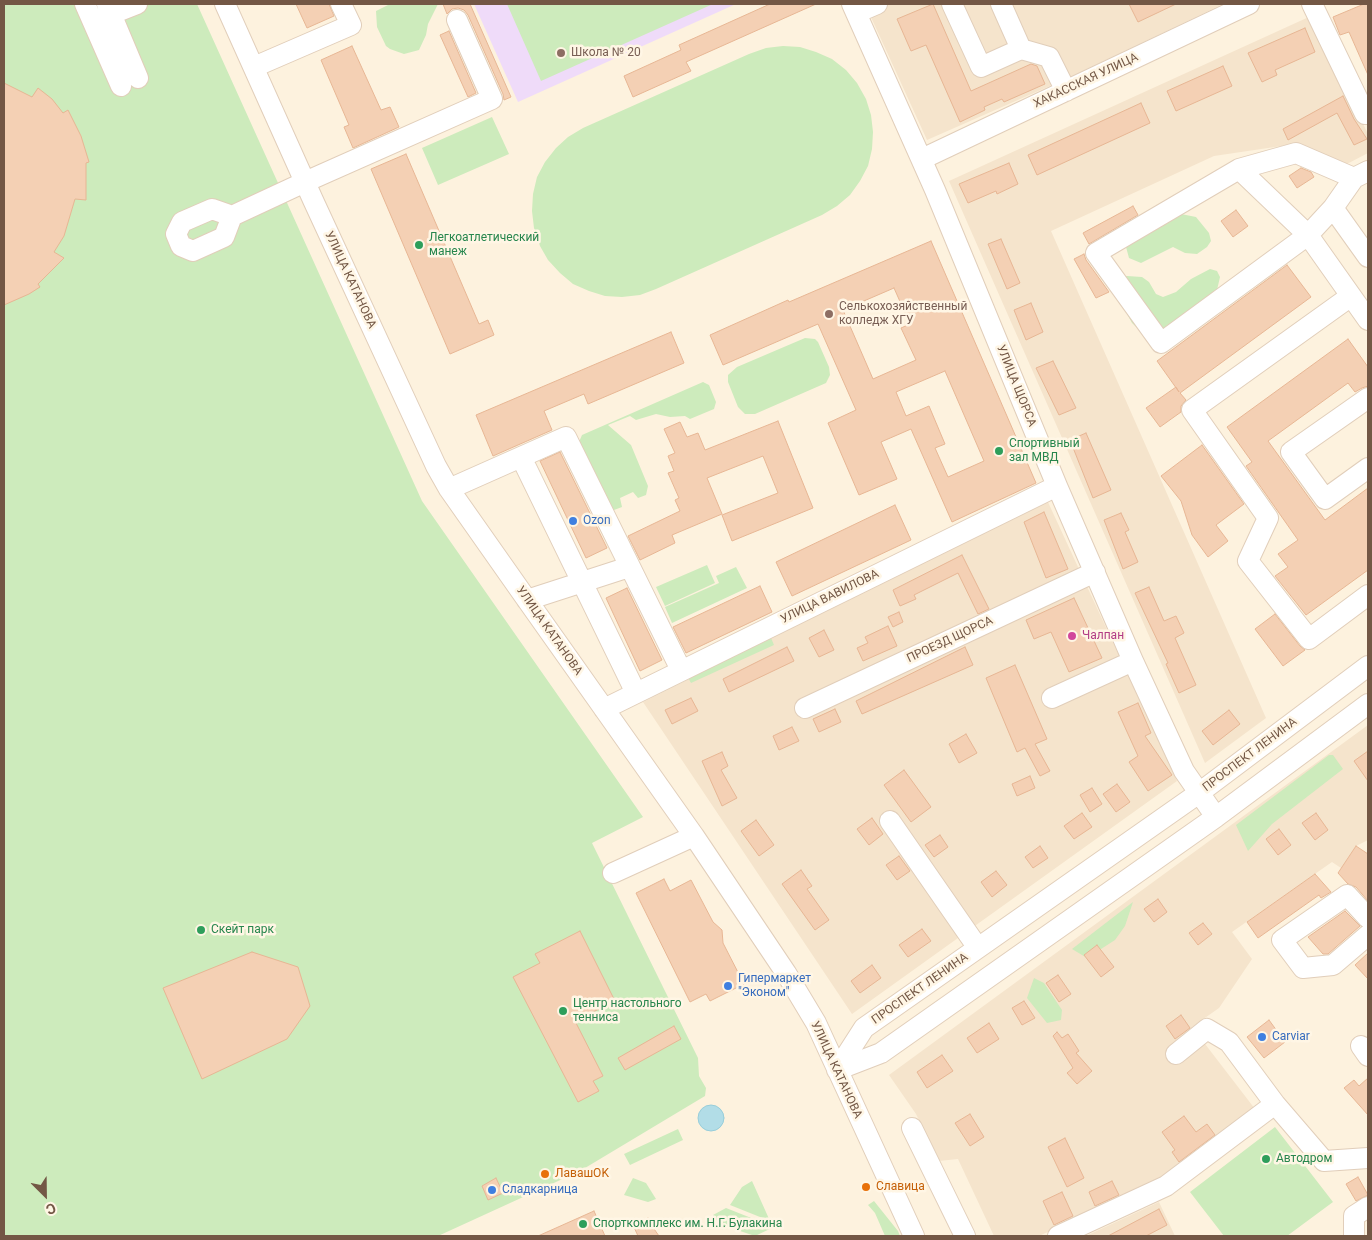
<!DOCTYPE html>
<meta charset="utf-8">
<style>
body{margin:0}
#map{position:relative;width:1372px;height:1240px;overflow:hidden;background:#fdf2de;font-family:Roboto,sans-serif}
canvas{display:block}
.frame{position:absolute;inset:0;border:5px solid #735745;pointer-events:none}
.north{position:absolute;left:20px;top:1170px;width:50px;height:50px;-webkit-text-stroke:4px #fff6e5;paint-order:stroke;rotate:157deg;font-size:14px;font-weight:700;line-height:20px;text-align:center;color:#735745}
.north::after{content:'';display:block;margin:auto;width:18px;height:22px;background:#735745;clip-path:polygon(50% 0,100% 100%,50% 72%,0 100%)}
</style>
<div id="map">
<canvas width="1372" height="1240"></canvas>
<div class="frame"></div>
<div class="north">С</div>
</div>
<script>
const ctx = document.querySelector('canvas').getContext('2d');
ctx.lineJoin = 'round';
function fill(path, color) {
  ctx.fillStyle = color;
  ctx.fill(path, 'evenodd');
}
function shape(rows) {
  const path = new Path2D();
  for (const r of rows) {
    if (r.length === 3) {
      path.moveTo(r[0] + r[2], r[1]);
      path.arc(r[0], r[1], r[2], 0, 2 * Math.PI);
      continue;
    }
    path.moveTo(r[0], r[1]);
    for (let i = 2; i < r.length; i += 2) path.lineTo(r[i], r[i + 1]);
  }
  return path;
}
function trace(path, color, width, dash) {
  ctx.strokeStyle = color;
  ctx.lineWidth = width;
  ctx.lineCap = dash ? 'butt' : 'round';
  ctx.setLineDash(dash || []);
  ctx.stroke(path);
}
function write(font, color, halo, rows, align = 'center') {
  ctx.font = font + ' Roboto,sans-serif';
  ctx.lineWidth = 5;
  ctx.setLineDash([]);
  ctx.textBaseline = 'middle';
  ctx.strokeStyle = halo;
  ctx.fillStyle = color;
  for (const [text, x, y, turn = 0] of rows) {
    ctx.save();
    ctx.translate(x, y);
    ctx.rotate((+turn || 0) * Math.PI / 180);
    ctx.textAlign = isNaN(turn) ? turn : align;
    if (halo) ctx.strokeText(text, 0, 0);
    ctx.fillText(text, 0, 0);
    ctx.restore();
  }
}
fill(shape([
 [865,4,1223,4,1077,74,927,140],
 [1311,16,1368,134,1368,153,1345,165,1295,144,1214,156,1051,231,1266,718,1205,763,949,181],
 [1047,500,1177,781,852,1014,643,702],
 [1368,725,1368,840,1356,846,1341,868,1332,862,1232,932,1252,959,1219,1008,1192,1027,1255,1109,1161,1180,1039,1236,994,1236,958,1159,939,1161,916,1114,889,1075],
 [1159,1202,1175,1236,1086,1236]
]), '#f5e4cc');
fill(shape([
 [474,4,736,4,518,102]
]), '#efdbf9');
fill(shape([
 [4,4,197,4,422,501,643,817,592,843,698,1058,699,1076,706,1088,705,1096,580,1171,438,1236,4,1236],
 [390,4,438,4,428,24,426,35,419,50,404,54,390,49,386,46,377,27,376,11],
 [507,4,713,4,541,81],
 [783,46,800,47,816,52,832,59,846,70,857,83,866,99,871,115,873,132,872,149,868,166,860,181,850,195,837,206,822,215,656,289,640,295,622,297,605,296,589,291,573,284,560,273,548,260,540,246,534,228,532,211,533,194,537,177,545,162,556,148,568,137,583,128,749,54,766,48],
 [492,117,509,154,438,185,422,148],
 [1181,214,1196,217,1209,233,1211,241,1207,247,1197,254,1185,253,1173,247,1141,263,1129,258,1126,247],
 [1210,269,1217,271,1220,277,1217,290,1150,340,1132,323,1120,301,1120,278,1127,276,1142,277,1149,282,1156,294,1163,297,1176,292,1191,279],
 [805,338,815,339,818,342,829,367,830,375,826,383,755,414,745,414,738,407,728,382,728,375,737,367],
 [703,382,709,385,716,402,714,409,690,419,685,416,670,417,656,414,636,420,630,416,608,425,631,445,648,486,646,495,638,498,633,492,620,498,622,507,614,510,605,505,579,442,582,435],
 [707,565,715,583,665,606,656,587],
 [736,567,747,588,672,623,665,607,719,583,716,576],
 [769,633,774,645,691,683,685,672],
 [1329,755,1333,755,1343,769,1272,824,1248,851,1236,825],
 [1133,902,1125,926,1115,940,1087,958,1072,949],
 [1034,978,1044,983,1062,1010,1061,1020,1047,1023,1027,998],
 [1275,1127,1333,1202,1287,1236,1224,1236,1190,1192],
 [678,1129,683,1140,630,1165,624,1154],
 [633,1178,646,1183,656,1199,648,1202,624,1195],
 [752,1181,770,1221,730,1205,742,1187],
 [874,1201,898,1231,900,1236,885,1236,875,1213,868,1205],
 [726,1208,774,1227,755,1236,719,1224,713,1215]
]), '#cdebbc');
const water = shape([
 [711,1118,13]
]);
fill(water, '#b2dde7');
trace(water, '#98cdd9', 1);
const building = shape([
 [296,4,329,4,334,16,307,28,296,4],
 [443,4,470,4,511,97,504,100,503,94,468,15,464,10,458,8,452,9,447,14,443,4],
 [770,4,816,4,686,62,691,71,633,97,624,76,681,50,679,45,770,4],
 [933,4,971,91,1031,64,1037,66,1045,84,1004,102,1002,99,984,107,985,110,960,122,926,45,911,51,897,19,933,4],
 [1129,4,1176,4,1138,22,1129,4],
 [1364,4,1368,4,1368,75,1349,32,1340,35,1333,17,1364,4],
 [1305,28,1315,52,1275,70,1277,75,1262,82,1248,53,1305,28],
 [449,31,476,93,468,97,440,35,449,31],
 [352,46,381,110,390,107,399,127,353,148,344,127,349,125,321,60,352,46],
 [1223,66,1232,86,1176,111,1167,91,1223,66],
 [4,83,32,97,38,88,52,99,63,113,68,110,81,136,89,162,86,163,86,200,75,199,64,236,54,252,64,258,38,284,40,287,29,294,4,305,4,83],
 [1343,96,1354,119,1367,139,1354,145,1337,113,1288,140,1283,129,1343,96],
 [1141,103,1150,123,1037,175,1028,155,1141,103],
 [406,154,479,324,488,320,494,335,450,354,371,169,406,154],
 [1009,163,1018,184,997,194,996,191,968,203,959,184,1009,163],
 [1301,168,1311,172,1314,177,1297,188,1289,176,1301,168],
 [1133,206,1138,215,1089,244,1083,233,1133,206],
 [1236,210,1248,226,1233,237,1221,221,1236,210],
 [1001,239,1020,283,1007,289,988,244,1001,239],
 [931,241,1036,483,952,522,911,429,881,442,897,479,859,495,828,423,856,410,818,324,723,365,710,335,788,300,789,302,931,241],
 [894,288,910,324,901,328,916,360,873,379,843,310,894,288],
 [945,371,984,461,948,477,935,448,945,444,929,406,906,416,896,392,945,371],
 [1084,254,1086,260,1109,292,1096,298,1074,259,1084,254],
 [1287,265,1311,297,1180,393,1186,400,1181,406,1181,412,1160,427,1146,408,1176,387,1179,392,1157,361,1287,265],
 [1031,303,1043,332,1026,340,1014,310,1031,303],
 [671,332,684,363,588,404,584,394,544,411,552,430,493,456,476,415,671,332],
 [1348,339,1368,367,1368,386,1362,388,1355,392,1348,383,1268,441,1325,520,1368,488,1368,570,1306,615,1275,576,1288,567,1278,554,1298,540,1246,466,1252,462,1227,427,1348,339],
 [1053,361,1076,408,1059,415,1036,368,1053,361],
 [778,421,813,508,732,541,722,515,778,493,763,456,707,478,722,514,672,535,675,543,640,560,628,536,680,511,675,500,679,498,668,473,674,471,668,456,675,453,664,429,680,422,687,437,698,433,705,450,778,421],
 [1086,433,1111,490,1093,498,1070,440,1086,433],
 [1202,445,1244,504,1216,525,1228,541,1208,557,1192,535,1181,501,1161,476,1202,445],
 [560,452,607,548,586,558,540,461,560,452],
 [895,505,911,540,792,596,776,562,895,505],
 [1044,512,1068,569,1046,578,1024,522,1044,512],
 [1121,513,1129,530,1125,532,1138,562,1123,569,1104,520,1121,513],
 [962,555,989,609,978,614,958,573,914,595,916,599,900,606,893,590,962,555],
 [760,586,772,612,686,653,673,627,760,586],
 [1149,587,1164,621,1176,616,1184,633,1175,638,1196,685,1179,693,1166,664,1168,663,1135,593,1149,587],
 [627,588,662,660,640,671,606,598,627,588],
 [1074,598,1102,658,1069,672,1051,632,1034,639,1026,620,1074,598],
 [899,612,903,622,893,627,888,617,899,612],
 [1275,614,1300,646,1305,650,1283,666,1255,629,1275,614],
 [888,626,897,646,863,661,857,648,868,643,865,637,888,626],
 [824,630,834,650,819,657,809,638,824,630],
 [787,647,794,661,729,692,723,679,787,647],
 [965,647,973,665,862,714,856,701,965,647],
 [1015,665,1047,739,1035,744,1050,771,1040,776,1025,748,1017,752,986,678,1015,665],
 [691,698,698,711,672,724,665,710,691,698],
 [1138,703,1151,733,1145,736,1172,775,1148,791,1129,762,1138,756,1118,712,1138,703],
 [835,709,841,722,819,732,813,719,835,709],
 [1229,710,1240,724,1213,745,1202,731,1229,710],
 [792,727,799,741,779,750,773,736,792,727],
 [966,734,977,753,959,763,949,744,966,734],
 [1368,751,1368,781,1354,761,1368,751],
 [722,752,728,766,721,770,737,798,722,806,702,761,722,752],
 [904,770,931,807,911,822,884,785,904,770],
 [1030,776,1035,788,1017,796,1012,784,1030,776],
 [1117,784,1130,802,1116,812,1103,794,1117,784],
 [1092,788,1102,804,1090,812,1080,795,1092,788],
 [1082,813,1092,827,1074,839,1064,826,1082,813],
 [1316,813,1328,830,1315,840,1302,823,1316,813],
 [872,818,883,834,869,845,857,829,872,818],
 [756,820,774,845,759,856,741,831,756,820],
 [1279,829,1291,845,1278,855,1266,839,1279,829],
 [940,835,948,847,934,857,925,845,940,835],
 [1040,846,1048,858,1033,868,1025,857,1040,846],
 [1356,846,1368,854,1368,901,1356,887,1348,884,1338,873,1356,846],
 [899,856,910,871,897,880,886,865,899,856],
 [801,870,812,886,807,889,829,920,815,930,782,884,801,870],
 [996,871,1007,885,992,897,981,882,996,871],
 [1315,874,1331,892,1321,898,1319,895,1258,938,1247,922,1315,874],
 [664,879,670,891,691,880,713,922,722,930,723,943,744,984,710,1001,706,994,690,1002,636,893,664,879],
 [1158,899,1167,912,1154,922,1144,909,1158,899],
 [1345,911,1360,926,1328,954,1323,954,1308,937,1345,911],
 [1203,923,1212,934,1198,945,1189,933,1203,923],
 [922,929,931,941,908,957,899,945,922,929],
 [580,931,615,1001,575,1021,603,1076,593,1081,599,1091,578,1102,513,977,540,963,535,954,580,931],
 [1097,945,1114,967,1101,977,1084,955,1097,945],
 [252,952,298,967,310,1006,287,1039,202,1079,163,988,252,952],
 [1368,953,1368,979,1355,965,1368,953],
 [872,965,881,978,860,993,851,981,872,965],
 [1058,975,1071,994,1059,1002,1046,983,1058,975],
 [1024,1001,1035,1018,1022,1025,1012,1008,1024,1001],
 [1181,1015,1190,1028,1175,1039,1166,1026,1181,1015],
 [1269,1020,1285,1042,1264,1058,1247,1037,1269,1020],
 [989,1023,999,1039,977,1053,967,1038,989,1023],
 [674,1026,681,1039,625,1070,618,1058,674,1026],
 [1057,1032,1062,1038,1068,1034,1079,1051,1076,1053,1092,1071,1077,1084,1067,1073,1073,1068,1053,1036,1057,1032],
 [942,1055,953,1071,927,1088,917,1072,942,1055],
 [1368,1078,1368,1115,1344,1088,1354,1080,1359,1086,1368,1078],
 [970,1114,984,1137,970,1146,955,1123,970,1114],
 [1184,1116,1196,1132,1207,1124,1215,1135,1179,1162,1172,1152,1175,1150,1162,1132,1184,1116],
 [1065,1138,1084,1178,1067,1187,1048,1147,1065,1138],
 [1358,1177,1368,1195,1356,1201,1346,1184,1358,1177],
 [496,1178,503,1193,488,1200,482,1186,496,1178],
 [1112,1181,1119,1195,1095,1206,1089,1192,1112,1181],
 [1062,1192,1073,1216,1054,1225,1043,1201,1062,1192],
 [1159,1209,1167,1225,1146,1236,1108,1236,1159,1209],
 [594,1211,605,1236,538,1236,594,1211],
 [648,1218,652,1226,659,1236,638,1236,633,1225,648,1218]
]);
fill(building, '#f4d0b4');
trace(building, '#e7b694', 1);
const minor = shape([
 [85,4,121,86],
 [107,4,138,78],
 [225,4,313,200,436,466,449,489,520,590,694,836,786,973,816,1023,914,1236],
 [852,4,935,190,1057,486,1133,661,1184,771,1216,817],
 [952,4,981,67,1021,49,1049,57,1066,91],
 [1001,4,1021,49],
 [1312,4,1365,114,1368,113],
 [856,13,877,4],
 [99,19,137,4],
 [254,67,351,25,341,4],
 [922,159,1249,4],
 [1239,169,1308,235,1368,320],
 [1354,178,1296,153,1239,169,1096,253,1161,343,1308,235,1333,208,1354,178,1368,171],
 [1333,208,1368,257],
 [232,216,224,237,193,251,181,246,176,234,182,222,212,209,232,216,305,182,492,99,457,20],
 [1351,296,1192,410,1268,518,1248,561,1309,639,1368,595],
 [1368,398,1291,452,1325,499,1368,468],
 [521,457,636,693],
 [449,489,566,437,681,670],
 [527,600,629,567],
 [1052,698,1133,661],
 [805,708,1095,572],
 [604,709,1057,486],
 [890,821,978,948],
 [613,873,694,836],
 [1368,918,1347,895,1282,940,1303,968,1333,965,1368,935],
 [1361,1046,1368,1056],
 [1176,1054,1207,1029,1229,1042,1275,1104],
 [837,1070,864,1028,1199,793,1368,666],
 [837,1070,881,1053,1216,817,1368,704],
 [912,1128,965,1236],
 [1058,1236,1166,1186,1275,1104,1324,1161,1368,1158],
 [1354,1236,1354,1216,1368,1207]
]);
trace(minor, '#e1ceba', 22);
trace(minor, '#fff', 20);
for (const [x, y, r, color] of [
 [561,53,5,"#8d6e63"],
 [419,245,5,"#2e9e5b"],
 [829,314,5,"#8d6e63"],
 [999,451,5,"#2e9e5b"],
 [573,521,5,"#3f7fe0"],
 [1072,636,5,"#d1479c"],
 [201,930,5,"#2e9e5b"],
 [728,986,5,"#3f7fe0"],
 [563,1011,5,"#2e9e5b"],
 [1262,1037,5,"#3f7fe0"],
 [1266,1159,5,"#2e9e5b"],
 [545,1174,5,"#e8710a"],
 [866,1187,5,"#e8710a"],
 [492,1190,5,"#3f7fe0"],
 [583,1224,5,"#2e9e5b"]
]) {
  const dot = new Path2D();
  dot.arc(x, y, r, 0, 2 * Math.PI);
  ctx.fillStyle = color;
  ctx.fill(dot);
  trace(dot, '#fff6e5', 2);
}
write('12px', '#785e54', '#fff6e5', [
 ["Школа № 20",571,53],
 ["Селькохозяйственный",839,307],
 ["колледж ХГУ",839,321]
], 'left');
write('12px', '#735745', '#fff6e5', [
 ["ХАКАССКАЯ УЛИЦА",1086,81,-25],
 ["УЛИЦА КАТАНОВА",350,280,65],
 ["УЛИЦА ЩОРСА",1016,386,68],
 ["УЛИЦА ВАВИЛОВА",830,597,-26],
 ["УЛИЦА КАТАНОВА",549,631,55],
 ["ПРОЕЗД ЩОРСА",950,640,-25],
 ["ПРОСПЕКТ ЛЕНИНА",1250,755,-37],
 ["ПРОСПЕКТ ЛЕНИНА",920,989,-35],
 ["УЛИЦА КАТАНОВА",836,1070,65]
]);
write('12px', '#27864d', '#fff6e5', [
 ["Легкоатлетический",429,238],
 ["манеж",429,252],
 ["Спортивный",1009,444],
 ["зал МВД",1009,458],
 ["Скейт парк",211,930],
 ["Центр настольного",573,1004],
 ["тенниса",573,1018],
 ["Автодром",1276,1159],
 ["Спорткомплекс им. Н.Г. Булакина",593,1224]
], 'left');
write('12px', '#366cbe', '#fff6e5', [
 ["Ozon",583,521],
 ["Гипермаркет",738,979],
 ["\"Эконом\"",738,993],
 ["Carviar",1272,1037],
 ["Сладкарница",502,1190]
], 'left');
write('12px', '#b23c85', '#fff6e5', [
 ["Чалпан",1082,636]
], 'left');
write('12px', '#c56008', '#fff6e5', [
 ["ЛавашOK",555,1174],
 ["Славица",876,1187]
], 'left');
</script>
